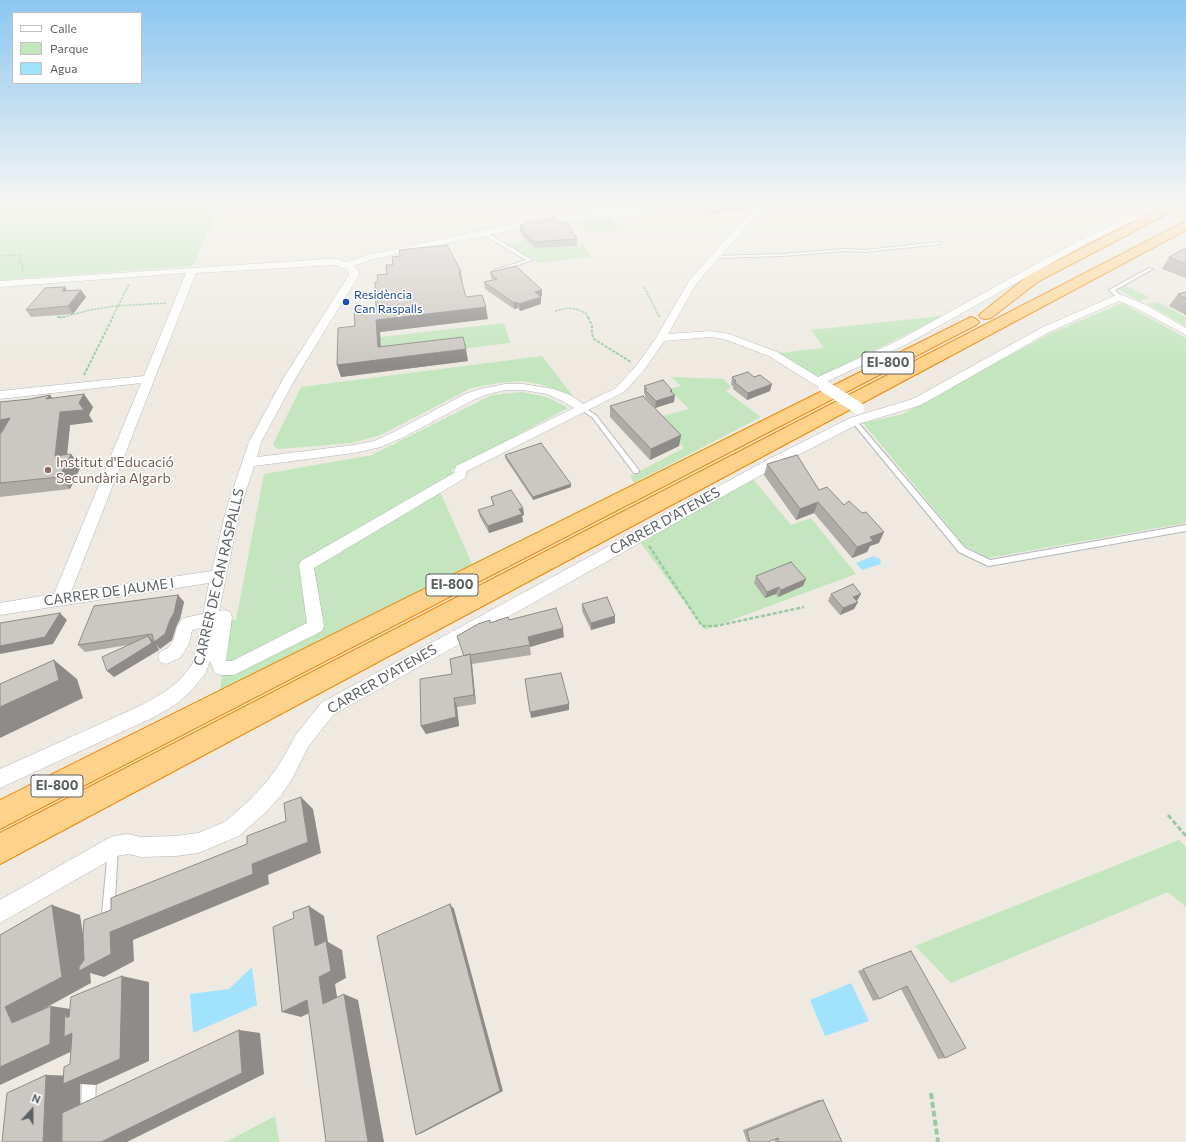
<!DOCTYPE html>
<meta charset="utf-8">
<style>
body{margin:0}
#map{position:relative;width:1186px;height:1142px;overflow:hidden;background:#eeeae2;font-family:Commissioner,sans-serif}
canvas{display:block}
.legend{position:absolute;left:12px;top:12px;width:130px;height:72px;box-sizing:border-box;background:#fff;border:1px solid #bdbfc1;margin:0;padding:5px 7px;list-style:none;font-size:12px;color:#5b6063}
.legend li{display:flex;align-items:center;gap:8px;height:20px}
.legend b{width:20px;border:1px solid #bdbfc1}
.north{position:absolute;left:12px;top:1090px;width:40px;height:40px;-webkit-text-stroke:3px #fff;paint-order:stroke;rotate:21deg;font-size:11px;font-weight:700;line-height:16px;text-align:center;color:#5b6063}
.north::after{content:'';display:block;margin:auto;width:14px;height:18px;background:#5b6063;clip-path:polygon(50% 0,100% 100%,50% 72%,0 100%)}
</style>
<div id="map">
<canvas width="1186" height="1142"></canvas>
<ul class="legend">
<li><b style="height:5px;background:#fff"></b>Calle</li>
<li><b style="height:11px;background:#c3e6be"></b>Parque</li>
<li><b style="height:11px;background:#a1e2ff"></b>Agua</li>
</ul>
<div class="north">N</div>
</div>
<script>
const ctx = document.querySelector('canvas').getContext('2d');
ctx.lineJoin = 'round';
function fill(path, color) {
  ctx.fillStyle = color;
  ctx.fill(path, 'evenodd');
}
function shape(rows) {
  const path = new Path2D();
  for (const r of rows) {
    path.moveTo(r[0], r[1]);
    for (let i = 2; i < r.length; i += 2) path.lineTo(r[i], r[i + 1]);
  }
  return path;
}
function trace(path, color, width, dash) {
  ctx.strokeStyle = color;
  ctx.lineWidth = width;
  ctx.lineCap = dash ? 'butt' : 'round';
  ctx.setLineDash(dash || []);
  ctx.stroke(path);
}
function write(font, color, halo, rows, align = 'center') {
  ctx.font = font + ' Commissioner,sans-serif';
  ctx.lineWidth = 3;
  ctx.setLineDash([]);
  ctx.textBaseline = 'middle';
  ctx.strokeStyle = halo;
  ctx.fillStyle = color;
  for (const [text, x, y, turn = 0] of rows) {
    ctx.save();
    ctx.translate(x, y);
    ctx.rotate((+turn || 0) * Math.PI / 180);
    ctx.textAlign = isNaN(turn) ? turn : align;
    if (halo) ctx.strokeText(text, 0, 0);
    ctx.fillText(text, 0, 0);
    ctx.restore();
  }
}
fill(shape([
 [0,206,219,206,193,266,0,280],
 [609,213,619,230,586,232,580,216],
 [547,235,558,247,584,245,590,257,538,263,504,245],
 [1127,286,1150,298,1139,301,1118,289],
 [1157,302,1186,317,1186,326,1147,304],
 [1122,303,1186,338,1186,523,987,558,964,545,863,423,903,414,1051,333],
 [940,316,942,317,817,378,778,353,824,348,811,330],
 [504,323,510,343,381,359,380,337],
 [542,356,573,396,543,385,522,381,498,383,471,388,381,435,351,443,280,449,276,448,273,444,301,387],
 [671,377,724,379,731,387,726,391,761,417,634,483,630,476,684,448,658,417,689,409,669,389,681,386],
 [522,392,547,397,568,408,451,470,458,478,438,487,472,564,220,691,229,620,236,620,264,474,372,455,492,395],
 [753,479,791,525,811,518,856,574,705,630,640,542],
 [1179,840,1186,847,1186,907,1168,892,951,983,915,946],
 [275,1116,279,1142,226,1142]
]), '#c3e6be');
fill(shape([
 [873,556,880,559,881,564,862,570,856,563],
 [252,967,257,1005,193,1033,190,994,229,989],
 [851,983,869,1021,825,1036,810,1000]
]), '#a1e2ff');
const lane = shape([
 [480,231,484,231,532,260,498,272,494,272,494,270,526,260,480,233,480,231],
 [939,242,941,243,941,244,865,252,844,251,782,256,714,258,712,257,714,256,782,254,844,249,865,250,939,242],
 [1149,268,1153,269,1115,290,1121,296,1121,298,1117,298,1109,290,1149,268],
 [583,407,596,415,638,469,639,471,638,473,634,473,592,417,581,410,581,408,583,407],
 [854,419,856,420,965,548,990,560,1186,525,1186,531,989,566,986,565,959,552,852,422,851,421,854,419],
 [113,844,117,845,118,849,114,915,109,924,105,926,101,924,99,920,102,914,108,849,109,845,113,844],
 [89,1068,94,1070,96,1075,95,1111,93,1116,88,1118,83,1116,81,1111,82,1075,84,1070,89,1068]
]);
const street = shape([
 [689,206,717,206,713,208,545,223,374,259,353,266,357,269,359,275,295,379,261,442,257,457,354,445,374,441,396,431,465,394,481,389,505,384,523,384,554,389,570,395,583,404,616,388,636,366,656,338,689,281,748,214,761,206,770,206,754,218,696,284,668,334,710,331,729,334,777,352,818,377,897,341,1078,241,1130,216,1150,214,1154,216,1150,218,1135,220,1084,245,905,345,826,382,830,386,828,388,820,388,769,356,724,339,710,337,664,341,644,370,624,392,467,471,465,478,314,568,324,626,322,631,234,675,221,675,215,673,210,661,205,674,191,691,175,705,152,718,0,788,0,769,140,706,163,693,179,681,192,665,201,628,192,630,189,644,180,658,166,664,160,662,158,657,160,652,168,648,173,641,177,627,183,618,203,614,209,583,0,615,0,603,54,594,141,383,0,399,0,391,144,376,186,273,0,287,0,281,327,259,337,259,346,262,372,254,545,217,689,206],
 [336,265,348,270,349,275,283,379,249,442,226,510,212,571,71,592,196,273,336,265],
 [505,390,523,390,547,394,562,401,574,408,456,466,454,473,301,561,299,565,307,623,232,661,226,661,232,617,230,612,224,610,219,611,240,510,254,466,354,453,381,447,404,437,473,400,488,394,505,390],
 [1119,294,1144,304,1186,328,1186,335,1136,308,1119,301,1051,331,921,405,858,424,777,466,333,715,308,747,293,777,282,794,266,812,239,836,198,853,176,856,141,857,128,854,117,856,0,923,0,900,107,839,114,836,128,834,141,837,176,836,198,833,225,822,252,798,268,780,279,765,296,735,321,703,767,460,850,418,913,399,1043,327,1119,294]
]);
const highway = shape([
 [1165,206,1179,206,1177,209,1039,281,991,318,986,319,981,318,979,315,1029,275,1165,206],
 [1186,221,1186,230,0,864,0,833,1186,221],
 [971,317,976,319,979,322,976,325,0,829,0,800,971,317]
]);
trace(lane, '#b3b6ba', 2);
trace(street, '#b3b6ba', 1);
trace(highway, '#f08700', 2);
trace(shape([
 [0,256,21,255,19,260,23,267,22,272],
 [644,287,660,318],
 [555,311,568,308,576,309,586,313,588,318],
 [59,318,57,316,59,313],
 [60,318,90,310,115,306,167,303],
 [112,318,129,284]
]), '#99caa1', 1.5, [2.5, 1]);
trace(shape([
 [58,317,66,317],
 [588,317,592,326,592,334,594,339,631,362],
 [84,375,113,317]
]), '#99caa1', 2, [3, 1.5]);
trace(shape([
 [649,546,702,626,716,626,804,607]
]), '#99caa1', 2.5, [4, 2]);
trace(shape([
 [1168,815,1186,836]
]), '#99caa1', 3, [5, 2.5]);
trace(shape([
 [931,1093,938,1142]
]), '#99caa1', 4, [6, 3]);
fill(lane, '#fff');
fill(street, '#fff');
fill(highway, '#fed28a');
const streetBridge = shape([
 [824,386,858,408]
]);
const primaryBridge = shape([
 [1176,208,1186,214]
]);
trace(streetBridge, '#b3b6ba', 12, []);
trace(primaryBridge, '#f2b357', 14, []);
trace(streetBridge, '#fff', 12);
trace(primaryBridge, '#ffe6a6', 14);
fill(shape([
 [703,206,752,206,751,210,722,212,721,214,705,215,702,210],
 [560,223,577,239,577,246,535,248,522,236,521,232,520,231,520,225],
 [1186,248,1186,278,1162,269,1169,257],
 [400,256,461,271,463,283,462,283,466,297,488,319,380,332,381,347,468,361,341,377,337,365,355,326,376,307,378,282,387,274,393,265],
 [490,272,542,290,542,296,541,297,541,304,520,311,518,308,514,309,485,289,484,282,493,280,491,278],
 [65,287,67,291,81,290,86,297,73,314,31,317,26,310],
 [1186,292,1186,315,1169,306,1178,294],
 [732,377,770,391,747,400,733,389,733,386,731,385],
 [644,386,672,393,674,402,655,408,645,397,645,395,644,393],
 [50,395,52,398,93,407,89,415,93,422,70,425,67,455,81,466,70,489,0,497,0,435,1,433,0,433,0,402,30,399],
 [610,406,681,435,679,446,650,460,610,417],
 [505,455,571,487,533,500,505,458],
 [767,464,819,490,879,543,870,546,867,552,852,558,814,513,796,520,764,475],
 [491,497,523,508,524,515,522,516,523,522,489,533,480,517,478,510,493,506],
 [756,576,803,586,778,597,776,594,765,598,754,583],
 [831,594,857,601,857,602,858,602,854,609,840,615,828,601],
 [178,595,184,602,180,619,176,627,172,640,160,649,156,644,159,650,114,677,128,645,85,652,78,645],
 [582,604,615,616,615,623,591,630,582,611],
 [509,620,564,637,530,647,531,655,472,664,476,704,457,707,459,726,426,734,421,726,452,674,463,656,490,623],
 [911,951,945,1058,938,1059,901,989,879,999,873,1001,858,971],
 [818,1100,823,1100,842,1142,775,1142,774,1140,768,1142,747,1142,743,1130]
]), '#afaba7');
fill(shape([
 [65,287,69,294,62,291],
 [81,290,86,297,73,314,68,306],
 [542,290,542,296,535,298,535,292],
 [541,297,541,304,520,311,519,304],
 [517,302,518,308,514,309,514,303],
 [486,307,488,319,380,332,381,359,378,347,376,320],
 [466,349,468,361,341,377,337,365],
 [772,384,770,391,747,400,748,393],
 [672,390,672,396,675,395,674,402,655,408,656,401,670,391],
 [84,394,93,407,89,415,93,422,70,425,66,465,71,454,81,466,70,489,59,477,55,456,60,412],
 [50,395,59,407,46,399],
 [10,418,20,431,0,433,0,420],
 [681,435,679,446,650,460,651,449],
 [571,484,571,487,533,500,533,497],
 [818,502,814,513,796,520,800,509],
 [523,508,524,515,522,516,523,522,489,533,488,526,519,509],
 [884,532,879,543,870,546,867,552,852,558,857,547,870,537],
 [806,579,803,586,778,597,781,590],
 [779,587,776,594,765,598,767,592],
 [861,594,857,601,850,604,853,597],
 [178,595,184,602,180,619,176,627,172,640,160,649,156,644,159,650,114,677,107,671,148,636,154,642,170,620],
 [858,602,854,609,840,615,843,608],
 [60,613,67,620,53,644,0,654,0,646],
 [615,616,615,623,591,630,591,623],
 [563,628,564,637,530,647,528,637],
 [470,654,472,664,476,704,474,695],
 [54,660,77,679,83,698,0,738,0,707],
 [454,698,457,707,459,726,426,734,421,726],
 [569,704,569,710,531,718,530,712],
 [301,797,313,809,321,853,268,875,269,884,133,940,134,961,104,977,90,973,91,983,38,1012,12,1023,5,1007,52,905,80,915,88,966,110,932,252,864,308,842],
 [450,904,454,909,503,1091,422,1133,416,1135],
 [309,906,324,916,328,942,342,950,346,978,335,984,339,1009,323,1004],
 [122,976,149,982,149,1061,96,1085,80,1084,80,1142,43,1142,46,1075,81,1076],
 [344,994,358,1000,384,1142,368,1142],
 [307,1000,324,1006,301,1017,282,1012],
 [51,1006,96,1013,81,1047,0,1085,0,1067],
 [239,1030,260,1033,264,1074,127,1142,101,1142]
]), '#8e8b88');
const building = shape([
 [704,206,729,206,722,206,722,207,706,208,704,206],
 [556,218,560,223,567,223,577,239,534,242,521,229,524,229,520,225,534,221,556,218],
 [447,245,461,271,459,272,466,297,482,295,486,307,376,320,378,347,463,337,466,349,337,365,338,328,355,326,354,310,376,307,375,282,378,282,377,275,387,274,386,265,393,265,392,257,400,256,399,250,447,245],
 [1186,248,1186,264,1169,257,1186,248],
 [516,266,542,290,535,292,541,297,519,304,517,302,514,303,484,282,497,279,490,272,516,266],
 [65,287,62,291,81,290,68,306,26,310,45,288,65,287],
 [1186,292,1186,299,1178,294,1186,292],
 [748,372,754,377,760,375,772,384,748,393,734,382,736,381,732,377,748,372],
 [663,380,672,390,670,391,675,395,656,401,645,390,647,389,644,386,663,380],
 [84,394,79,403,84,410,60,412,55,456,71,454,59,477,0,483,0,435,10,418,0,420,0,402,30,399,50,395,46,399,84,394],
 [643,396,681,435,651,449,610,406,643,396],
 [541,443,571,484,533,497,505,455,541,443],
 [797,455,819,490,827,487,844,505,849,501,862,513,866,512,884,532,870,537,873,541,857,547,818,502,800,509,767,464,797,455],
 [511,490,523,508,519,509,522,514,488,526,478,510,494,505,491,497,511,490],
 [791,562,806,579,781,590,779,587,767,592,756,576,791,562],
 [853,584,861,594,853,597,858,602,843,608,831,594,853,584],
 [178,595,174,613,170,620,165,634,154,642,152,634,78,645,94,606,178,595],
 [607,597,615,616,591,623,582,604,607,597],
 [556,608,563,628,528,637,530,645,470,655,470,654,464,656,457,636,478,624,490,620,490,623,508,617,509,620,556,608],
 [60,613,45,637,0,646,0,623,60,613],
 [148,636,152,643,107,671,102,657,148,636],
 [470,654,474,695,454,698,456,717,421,726,420,679,452,674,450,659,470,654],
 [54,660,59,680,0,707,0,684,54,660],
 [561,673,569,704,530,712,525,679,561,673],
 [301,797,308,842,252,864,253,874,110,932,111,954,79,971,79,967,84,960,83,935,84,920,111,910,111,898,247,844,247,836,286,821,284,803,301,797],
 [450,904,500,1091,416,1135,377,936,450,904],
 [52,905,62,977,5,1007,12,1023,51,1006,50,1044,0,1067,0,935,52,905],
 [309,906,315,946,326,941,331,971,319,977,323,1004,344,994,368,1142,326,1142,307,1000,282,1012,273,927,294,918,293,912,309,906],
 [911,951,966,1048,945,1058,907,986,879,999,863,969,911,951],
 [122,976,120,1059,63,1084,64,1067,70,1064,72,1033,64,1037,65,1008,66,1017,69,1017,71,997,122,976],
 [239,1030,242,1073,101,1142,62,1142,62,1113,239,1030],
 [46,1075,43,1142,2,1142,7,1093,46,1075],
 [823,1100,842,1142,779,1142,778,1138,768,1142,750,1142,747,1131,823,1100]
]);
fill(building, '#cbc7c2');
trace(building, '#8e8b88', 1);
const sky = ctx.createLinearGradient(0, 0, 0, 365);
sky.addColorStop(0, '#8bc6f1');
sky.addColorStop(0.56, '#f7f6f2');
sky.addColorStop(1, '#f7f6f200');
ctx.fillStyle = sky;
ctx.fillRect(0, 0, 1186, 365);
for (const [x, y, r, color] of [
 [346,302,4,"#1a4fb4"],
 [48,470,4,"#8d6e63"]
]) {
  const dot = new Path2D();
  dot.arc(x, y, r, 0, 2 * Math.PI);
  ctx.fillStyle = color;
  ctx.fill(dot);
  trace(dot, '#fff', 1.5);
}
write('12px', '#164399', '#fff', [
 ["Residència",354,295],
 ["Can Raspalls",354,309]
], 'left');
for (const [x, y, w] of [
 [888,363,52],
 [452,585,52],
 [57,786,52]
]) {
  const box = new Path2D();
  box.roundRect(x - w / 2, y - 11, w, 22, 3);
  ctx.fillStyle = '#fff';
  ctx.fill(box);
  trace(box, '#5b6063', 1);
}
write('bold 13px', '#5b6063', null, [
 ["EI-800",888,363],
 ["EI-800",452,585],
 ["EI-800",57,786]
]);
write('14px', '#785e54', '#fff', [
 ["Institut d'Educació",56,462],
 ["Secundària Algarb",56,478]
], 'left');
write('14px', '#5b6063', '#fff', [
 ["CARRER D'ATENES",665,521,-29],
 ["CARRER DE CAN RASPALLS",219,577,-77],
 ["CARRER DE JAUME I",109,592,-8],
 ["CARRER D'ATENES",382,679,-30]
]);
</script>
